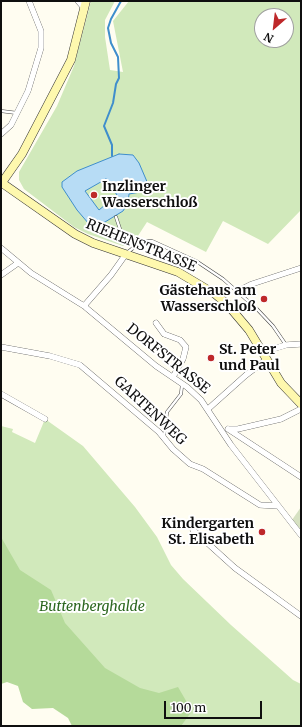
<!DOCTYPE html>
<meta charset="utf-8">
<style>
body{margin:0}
#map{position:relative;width:302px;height:727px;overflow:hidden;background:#fffdf1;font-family:Merriweather,serif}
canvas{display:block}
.frame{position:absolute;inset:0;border:2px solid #0f0f0f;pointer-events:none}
.north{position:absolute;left:254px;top:8px;width:40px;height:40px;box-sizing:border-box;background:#fff;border:1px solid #9f9f9f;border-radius:50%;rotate:208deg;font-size:11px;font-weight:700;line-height:16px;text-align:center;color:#0f0f0f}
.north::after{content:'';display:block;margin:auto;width:14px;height:18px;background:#be282a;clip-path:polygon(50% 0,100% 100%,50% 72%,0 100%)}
.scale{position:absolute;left:164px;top:701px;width:98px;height:18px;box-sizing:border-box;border:2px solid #0f0f0f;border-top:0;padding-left:5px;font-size:12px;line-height:14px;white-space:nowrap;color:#0f0f0f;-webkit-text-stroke:3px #fff;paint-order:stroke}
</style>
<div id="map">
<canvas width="302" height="727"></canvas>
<div class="frame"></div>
<div class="north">N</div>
<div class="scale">100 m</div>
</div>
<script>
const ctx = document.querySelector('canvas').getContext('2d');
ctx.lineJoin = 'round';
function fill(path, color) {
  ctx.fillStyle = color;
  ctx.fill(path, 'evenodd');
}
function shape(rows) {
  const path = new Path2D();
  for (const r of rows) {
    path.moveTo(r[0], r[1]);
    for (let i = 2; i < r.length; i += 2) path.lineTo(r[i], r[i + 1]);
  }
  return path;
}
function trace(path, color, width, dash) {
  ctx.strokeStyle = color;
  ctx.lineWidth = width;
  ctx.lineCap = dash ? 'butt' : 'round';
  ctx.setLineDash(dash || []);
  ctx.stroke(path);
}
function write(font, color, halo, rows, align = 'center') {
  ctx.font = font + ' Merriweather,serif';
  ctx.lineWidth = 4;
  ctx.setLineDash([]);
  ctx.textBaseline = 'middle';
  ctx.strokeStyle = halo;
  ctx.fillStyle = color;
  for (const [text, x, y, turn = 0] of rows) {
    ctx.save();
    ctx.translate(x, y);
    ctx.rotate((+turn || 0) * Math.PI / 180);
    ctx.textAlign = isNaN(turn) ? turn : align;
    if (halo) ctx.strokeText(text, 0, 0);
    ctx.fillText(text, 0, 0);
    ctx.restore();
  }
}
fill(shape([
 [91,1,115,1,105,20,105,37,110,70,123,72,113,21,129,1,301,1,301,210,268,244,223,221,206,252,147,222,132,245,123,246,88,234,74,227,24,189,19,180,19,172,57,106,74,66],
 [262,16,286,16,286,40,262,40],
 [45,419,83,446,135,507,157,537,171,565,183,579,231,625,293,680,301,684,301,726,126,726,1,659,1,426,13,429,12,432,35,443]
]), '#d1e9bb');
fill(shape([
 [1,537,20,570,51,590,65,623,105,668,140,688,159,693,178,687,192,711,181,726,72,726,68,718,53,708,32,709,23,702,18,686,7,682,1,684]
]), '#b5da9a');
fill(shape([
 [301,507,301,530,292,520]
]), '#d6e1c2');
const water = shape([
 [119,154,133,155,139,163,148,184,146,191,129,194,128,203,123,211,105,222,98,225,89,224,77,210,62,187,62,182,77,171,119,154],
 [106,179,117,195,99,210,85,191,106,179]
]);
fill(water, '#b7dcf5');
trace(water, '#3f8ecc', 1);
trace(shape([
 [112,156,112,145,104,126,113,103,116,84,119,78,118,57,111,43,108,28,111,19,121,1]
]), '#3f8ecc', 2);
const lane = shape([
 [1,111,17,113],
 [116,217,121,232,136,247],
 [128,252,142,241,152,241,196,261,223,279,256,308,273,326,286,345],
 [164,437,167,412,181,394,182,385]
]);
const street = shape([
 [78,1,85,9],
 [1,134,11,125,28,91,41,48,41,31,29,1],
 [1,248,31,273,84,306,156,366,187,387,201,400,231,445,301,535],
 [1,275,18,263],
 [238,291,252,284,301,268],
 [84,306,111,275,126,254],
 [156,323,164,334,180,340,186,347,183,359,173,377],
 [1,347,50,356,80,365,159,432,173,449,190,464,203,469,260,505,278,506],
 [263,352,286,345,301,344],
 [1,394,45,419],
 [208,409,246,375,267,359],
 [228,429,301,477],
 [229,429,238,429,281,419,301,409],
 [193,530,235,568,301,616]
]);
const secondary = shape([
 [2,183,75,234,93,243,178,272,215,294,227,304,249,330,281,383,301,404],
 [1,184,22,154,71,60,86,1]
]);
trace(lane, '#424242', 3.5);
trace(street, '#424242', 6);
trace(secondary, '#313131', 9);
trace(lane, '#fff', 2.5);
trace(street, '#fff', 5.5);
trace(secondary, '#fef8ae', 8);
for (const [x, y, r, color] of [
 [94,195,4,"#be282a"],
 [264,299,4,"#be282a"],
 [211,358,4,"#be282a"],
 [262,532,4,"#be282a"]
]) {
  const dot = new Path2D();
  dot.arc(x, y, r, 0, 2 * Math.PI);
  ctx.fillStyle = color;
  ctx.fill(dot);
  trace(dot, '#fff', 1.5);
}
write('bold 14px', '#0f0f0f', '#fff', [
 ["Inzlinger",102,187],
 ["Wasserschloß",102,203],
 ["Gästehaus am",256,291,"right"],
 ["Wasserschloß",256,307,"right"],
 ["St. Peter",219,350],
 ["und Paul",219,366],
 ["Kindergarten",254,524,"right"],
 ["St. Elisabeth",254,540,"right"]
], 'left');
write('14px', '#0f0f0f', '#fff', [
 ["RIEHENSTRASSE",141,246,22],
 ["DORFSTRASSE",168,359,39],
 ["GARTENWEG",150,411,43]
]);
write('italic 14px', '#2c671f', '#fff', [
 ["Buttenberghalde",92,607]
]);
</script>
